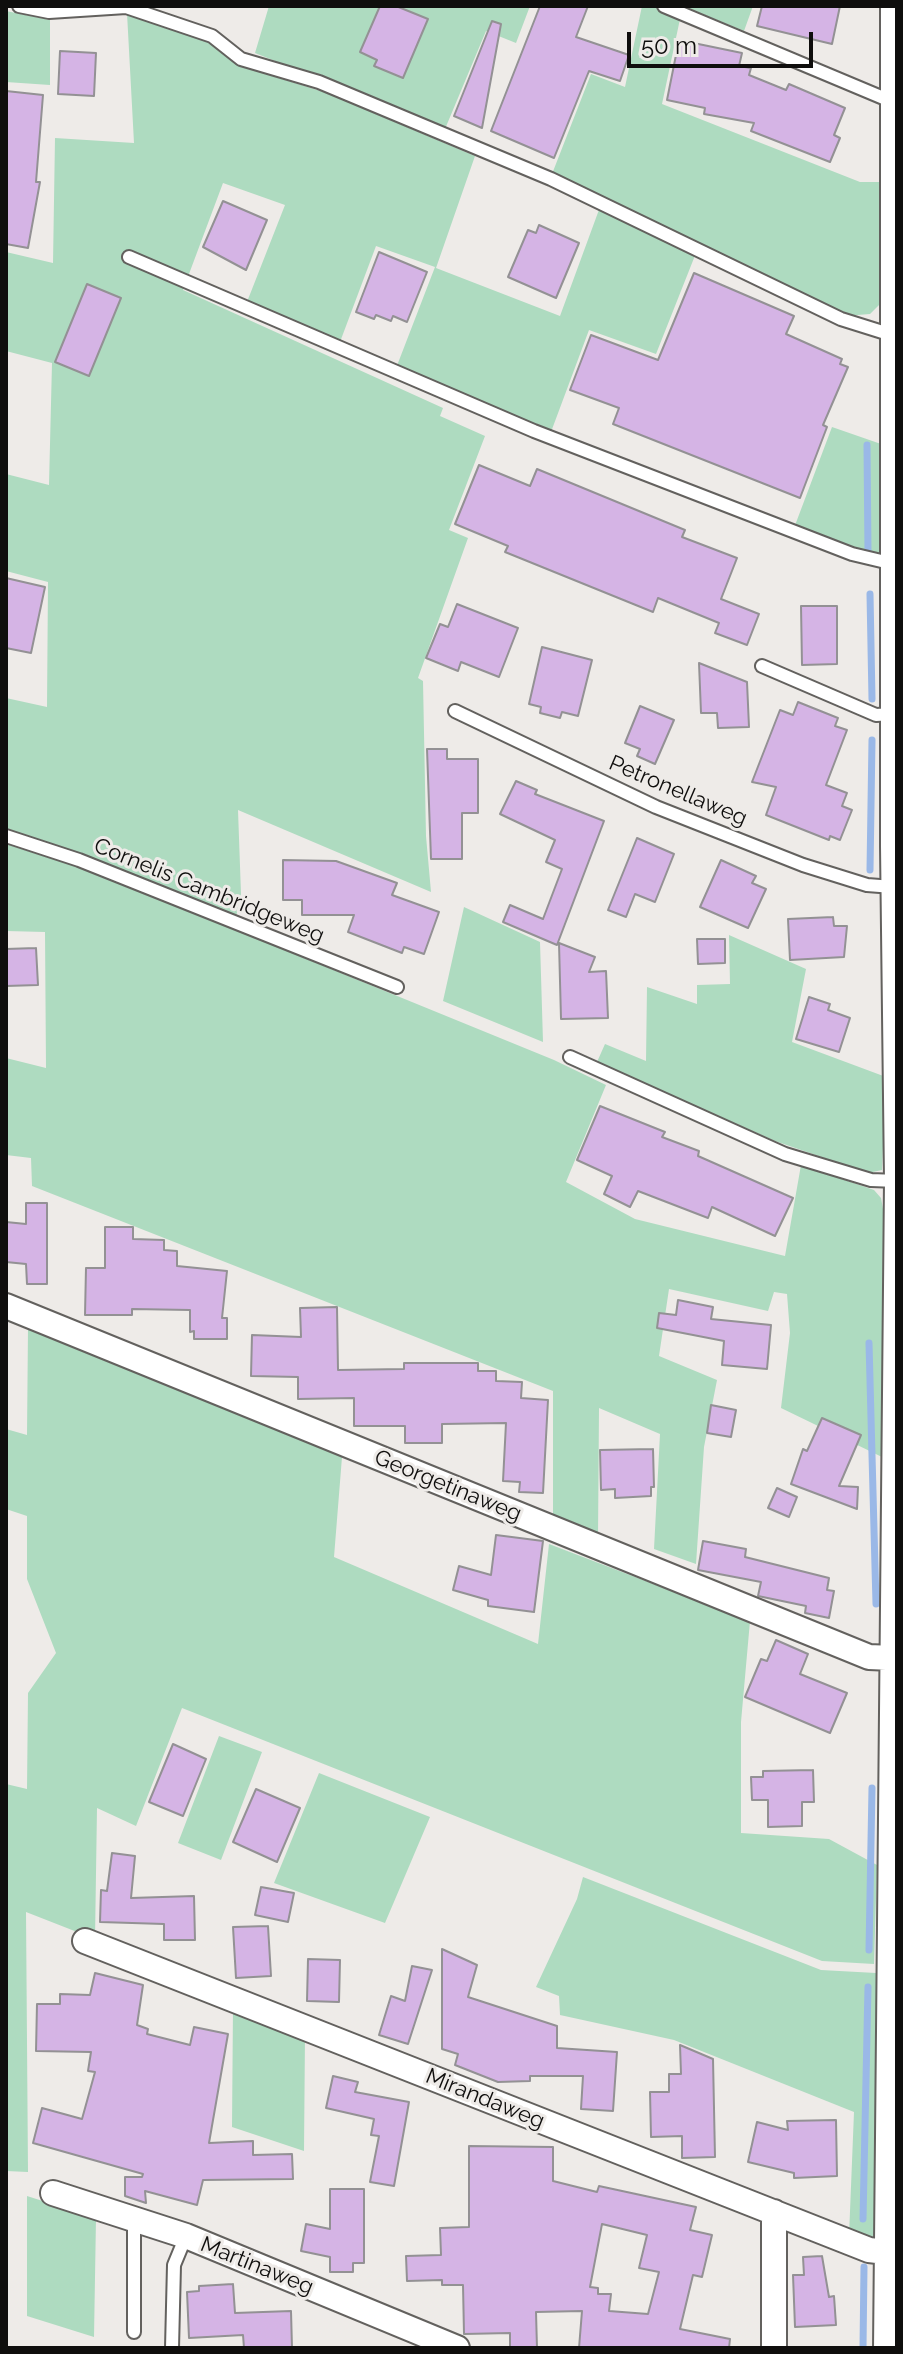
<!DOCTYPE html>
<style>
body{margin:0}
#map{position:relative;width:903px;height:2354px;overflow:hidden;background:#eeebe8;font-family:Raleway,sans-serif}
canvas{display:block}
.frame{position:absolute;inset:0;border:8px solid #0f0e0d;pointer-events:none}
.scale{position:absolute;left:627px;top:32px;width:186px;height:36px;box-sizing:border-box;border:4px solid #0f0e0d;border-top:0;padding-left:10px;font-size:24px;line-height:28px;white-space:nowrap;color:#0f0e0d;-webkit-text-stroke:6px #eeebe8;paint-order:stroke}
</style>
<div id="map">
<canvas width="903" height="2354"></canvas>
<div class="frame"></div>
<div class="scale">50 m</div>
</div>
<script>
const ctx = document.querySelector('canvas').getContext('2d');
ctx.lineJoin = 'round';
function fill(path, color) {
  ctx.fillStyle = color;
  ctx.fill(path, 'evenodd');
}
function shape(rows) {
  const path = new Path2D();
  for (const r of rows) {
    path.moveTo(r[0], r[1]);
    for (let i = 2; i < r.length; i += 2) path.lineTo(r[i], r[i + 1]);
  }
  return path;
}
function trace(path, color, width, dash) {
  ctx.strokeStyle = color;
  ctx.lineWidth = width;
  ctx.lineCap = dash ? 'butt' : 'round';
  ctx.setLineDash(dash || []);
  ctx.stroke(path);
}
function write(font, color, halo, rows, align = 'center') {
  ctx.font = font + ' Raleway,sans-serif';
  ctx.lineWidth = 6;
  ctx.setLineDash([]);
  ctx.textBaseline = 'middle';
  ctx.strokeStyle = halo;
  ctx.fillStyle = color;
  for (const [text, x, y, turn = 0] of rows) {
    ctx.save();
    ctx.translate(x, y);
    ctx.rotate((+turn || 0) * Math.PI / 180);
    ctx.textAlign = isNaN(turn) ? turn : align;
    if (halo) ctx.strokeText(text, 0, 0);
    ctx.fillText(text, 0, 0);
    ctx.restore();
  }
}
fill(shape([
 [269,6,530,6,516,43,486,31,445,129,255,53],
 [642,6,652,6,680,19,662,104,860,182,883,182,883,301,870,314,845,316,552,174,591,74,625,87],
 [683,6,753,6,744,31],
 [6,11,50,20,50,85,6,82],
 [127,13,210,42,237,65,327,93,475,156,436,268,560,316,600,207,696,253,656,354,589,330,548,440,393,376,435,267,376,246,337,350,245,307,285,205,223,183,183,290,443,408,440,416,485,436,449,530,468,538,418,678,423,681,426,836,431,892,238,810,241,894,236,917,121,869,6,830,6,698,47,707,48,582,6,571,6,474,49,485,52,363,6,351,6,252,53,263,55,138,134,143],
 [832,427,881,444,880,559,791,536],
 [6,844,96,873,554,1060,606,1085,566,1182,635,1219,785,1256,801,1165,874,1190,881,1198,883,1209,882,1457,781,1408,790,1333,787,1294,774,1292,768,1311,669,1289,659,1356,717,1380,704,1447,696,1564,654,1549,660,1434,599,1408,598,1538,553,1520,553,1391,32,1186,31,1158,6,1155,6,1058,46,1068,45,932,6,931],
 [464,907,540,942,543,1042,443,1001],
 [729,935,806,969,792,1042,886,1077,882,1170,868,1173,775,1141,597,1062,605,1044,646,1061,647,987,697,1004,697,985,730,984],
 [28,1328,342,1457,334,1557,538,1644,549,1544,750,1621,741,1722,741,1833,829,1839,877,1865,874,1964,822,1961,182,1708,136,1826,97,1808,95,1939,26,1912,28,2172,6,2171,6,1784,27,1789,28,1693,56,1653,27,1579,27,1516,6,1509,6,1429,27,1435],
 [219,1736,262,1752,221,1860,178,1843],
 [319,1773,430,1817,385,1923,274,1883],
 [583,1877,821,1970,876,1973,876,2232,873,2236,870,2239,849,2236,854,2112,674,2040,560,2015,559,1996,536,1987,577,1899],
 [233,2006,305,2035,304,2151,232,2127],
 [27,2196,96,2218,94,2337,27,2316]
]), '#aedbc0');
trace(shape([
 [867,445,868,553],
 [870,594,872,699],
 [870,870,872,740],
 [869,1343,876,1604],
 [869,1950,872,1788],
 [863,2219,868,1987],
 [863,2348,864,2267]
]), '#9ab8e7', 7);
const building = shape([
 [380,6,396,6,428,19,403,78,374,66,377,60,360,52,380,6],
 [540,6,588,6,576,37,629,55,620,81,589,71,554,158,491,131,540,6],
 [762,6,840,6,832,44,757,26,762,6],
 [492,21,501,24,482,128,454,116,492,21],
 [679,40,742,53,739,66,751,68,749,75,786,90,789,84,845,108,834,135,840,138,830,162,751,131,754,123,704,114,705,108,667,100,679,40],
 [60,51,96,53,94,96,58,94,60,51],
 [6,91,43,95,36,182,40,182,28,248,6,244,6,91],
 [223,201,267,220,246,270,203,247,223,201],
 [539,225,579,243,556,298,508,277,528,230,536,233,539,225],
 [379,252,427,272,407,322,393,316,391,321,376,315,374,319,356,312,379,252],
 [694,273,794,316,786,334,842,359,840,364,848,367,823,425,827,427,800,498,613,424,619,408,570,390,591,335,658,360,694,273],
 [87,284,121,298,89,376,55,362,87,284],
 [479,465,530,486,537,469,685,530,682,537,737,558,721,599,759,614,747,645,715,633,719,623,658,598,653,612,505,552,508,546,455,524,479,465],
 [6,578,45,587,31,653,6,648,6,578],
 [457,604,518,628,499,677,461,662,458,671,426,658,440,624,448,627,457,604],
 [801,606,837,606,837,664,802,665,801,606],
 [542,647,592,660,578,716,562,712,560,718,540,713,541,707,529,704,542,647],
 [699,663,747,682,749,727,718,728,717,713,701,713,699,663],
 [798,702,838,718,835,726,847,730,826,785,847,793,842,806,852,810,840,840,830,836,829,840,766,815,776,787,752,782,780,710,793,715,798,702],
 [640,706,674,720,655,764,637,756,640,749,625,743,640,706],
 [427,749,447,749,447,759,478,759,478,813,462,813,462,859,431,859,427,749],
 [516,781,537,790,535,794,604,821,557,945,503,922,510,905,543,919,562,869,546,862,555,840,500,814,516,781],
 [637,838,674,854,655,902,635,894,626,917,608,910,637,838],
 [283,860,336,861,397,883,392,895,439,912,424,954,404,947,402,953,348,932,354,915,302,915,302,900,283,900,283,860],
 [721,860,756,876,752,883,766,889,748,928,700,907,721,860],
 [833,917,834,926,847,926,844,957,790,960,788,919,833,917],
 [697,939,725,939,725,963,698,964,697,939],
 [559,943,595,957,589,972,606,971,608,1018,561,1019,559,943],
 [36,948,38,985,6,986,6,949,36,948],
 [809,997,830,1004,828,1010,850,1018,839,1052,796,1039,809,997],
 [600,1106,665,1132,662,1137,699,1151,698,1156,793,1198,775,1236,712,1207,708,1218,638,1191,630,1207,604,1194,612,1176,577,1160,600,1106],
 [26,1203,47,1203,47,1284,27,1284,26,1264,6,1262,6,1222,26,1224,26,1203],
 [105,1227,133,1227,133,1239,164,1240,164,1250,177,1251,177,1266,227,1271,222,1318,227,1318,227,1339,194,1339,194,1331,190,1332,190,1310,132,1309,132,1315,85,1315,86,1268,105,1268,105,1227],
 [678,1300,713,1307,711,1319,771,1325,767,1369,722,1365,724,1341,657,1328,659,1313,676,1315,678,1300],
 [337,1307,338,1370,404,1369,404,1363,478,1363,478,1371,496,1371,496,1381,522,1382,521,1398,548,1400,543,1493,519,1492,520,1482,503,1481,506,1423,442,1424,442,1443,405,1443,405,1426,354,1426,354,1398,298,1399,298,1377,251,1376,252,1335,301,1337,300,1308,337,1307],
 [711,1405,736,1410,731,1437,707,1433,711,1405],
 [822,1418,861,1435,839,1486,858,1487,857,1509,791,1484,803,1449,807,1451,822,1418],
 [653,1449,654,1487,651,1487,651,1496,615,1498,615,1489,601,1490,600,1450,653,1449],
 [777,1488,797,1497,789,1517,768,1508,777,1488],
 [496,1535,543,1541,534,1612,488,1606,488,1600,453,1590,459,1566,491,1575,496,1535],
 [703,1541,746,1549,745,1557,829,1578,827,1590,834,1591,829,1618,805,1613,806,1606,758,1596,761,1582,698,1570,703,1541],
 [776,1640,808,1654,800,1674,847,1693,830,1733,745,1697,761,1659,767,1661,776,1640],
 [173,1744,206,1759,183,1816,149,1802,173,1744],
 [813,1770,814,1802,802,1802,802,1826,768,1827,768,1800,752,1800,751,1777,763,1777,763,1771,813,1770],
 [256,1789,300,1808,277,1862,233,1842,256,1789],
 [112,1853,135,1856,131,1898,194,1896,195,1940,164,1940,164,1924,100,1922,101,1890,107,1891,112,1853],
 [261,1887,294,1893,288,1922,255,1915,261,1887],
 [268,1926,271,1976,236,1978,233,1927,268,1926],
 [442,1949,477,1965,468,1997,557,2026,557,2048,617,2052,613,2111,581,2109,583,2076,530,2076,530,2081,498,2082,455,2065,458,2054,442,2049,442,1949],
 [308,1959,340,1960,339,2002,307,2001,308,1959],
 [412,1966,432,1970,408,2044,379,2035,391,1996,405,2001,412,1966],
 [95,1973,143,1985,137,2025,148,2029,147,2034,190,2045,194,2027,228,2034,209,2143,253,2141,253,2155,292,2154,293,2179,203,2180,197,2205,145,2191,146,2203,125,2196,125,2177,142,2177,143,2174,33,2143,42,2108,82,2119,95,2072,88,2071,91,2052,36,2051,37,2004,60,2004,60,1994,90,1995,95,1973],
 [680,2045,713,2059,715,2157,682,2158,682,2136,651,2137,650,2092,669,2092,669,2074,681,2074,680,2045],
 [333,2076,358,2082,355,2092,409,2102,394,2186,370,2182,379,2136,371,2135,374,2119,326,2108,333,2076],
 [836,2120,837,2176,794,2178,794,2173,748,2162,757,2122,788,2130,787,2121,836,2120],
 [469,2146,553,2147,553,2181,597,2192,599,2186,696,2207,690,2230,712,2235,702,2277,693,2275,680,2329,730,2339,729,2348,579,2348,582,2311,536,2312,537,2348,510,2347,510,2333,464,2334,463,2285,442,2285,442,2280,407,2281,406,2256,441,2255,440,2228,469,2227,469,2146],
 [602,2224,647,2235,639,2268,659,2272,648,2314,609,2311,611,2294,598,2294,598,2288,590,2287,602,2224],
 [330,2189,364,2189,364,2263,353,2263,353,2272,330,2272,330,2257,301,2251,306,2224,330,2229,330,2189],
 [822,2256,829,2297,834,2296,836,2325,795,2327,793,2275,804,2275,803,2257,822,2256],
 [233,2284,235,2313,291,2311,292,2348,244,2348,243,2335,189,2338,187,2292,199,2291,199,2286,233,2284]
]);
fill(building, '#d5b4e5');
trace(building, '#939194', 2);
const lane = shape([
 [19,6,49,12,126,7,212,36,241,59,319,82,551,179,841,319,892,335],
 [664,6,893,102],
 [129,257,534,431,852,554,894,564],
 [762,666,876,715,894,714],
 [455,711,656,807,803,865,867,885,893,887],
 [6,836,79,860,397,987],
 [570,1057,785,1154,871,1180,897,1181],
 [134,2332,134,2220],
 [172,2348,174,2265,186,2236]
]);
const street = shape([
 [6,1306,869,1657,892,1658],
 [85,1941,869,2250,886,2252],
 [53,2193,186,2236,457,2348],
 [774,2212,774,2348],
 [886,2348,897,1181,893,846,893,6]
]);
trace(lane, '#63615e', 16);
trace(street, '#63615e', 28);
trace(lane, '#fff', 12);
trace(street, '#fff', 24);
write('22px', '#0f0e0d', '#eeebe8', [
 ["Petronellaweg",678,791,23],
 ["Cornelis Cambridgeweg",209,891,22],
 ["Georgetinaweg",448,1486,22],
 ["Mirandaweg",485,2099,22],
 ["Martinaweg",257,2266,22]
]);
</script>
